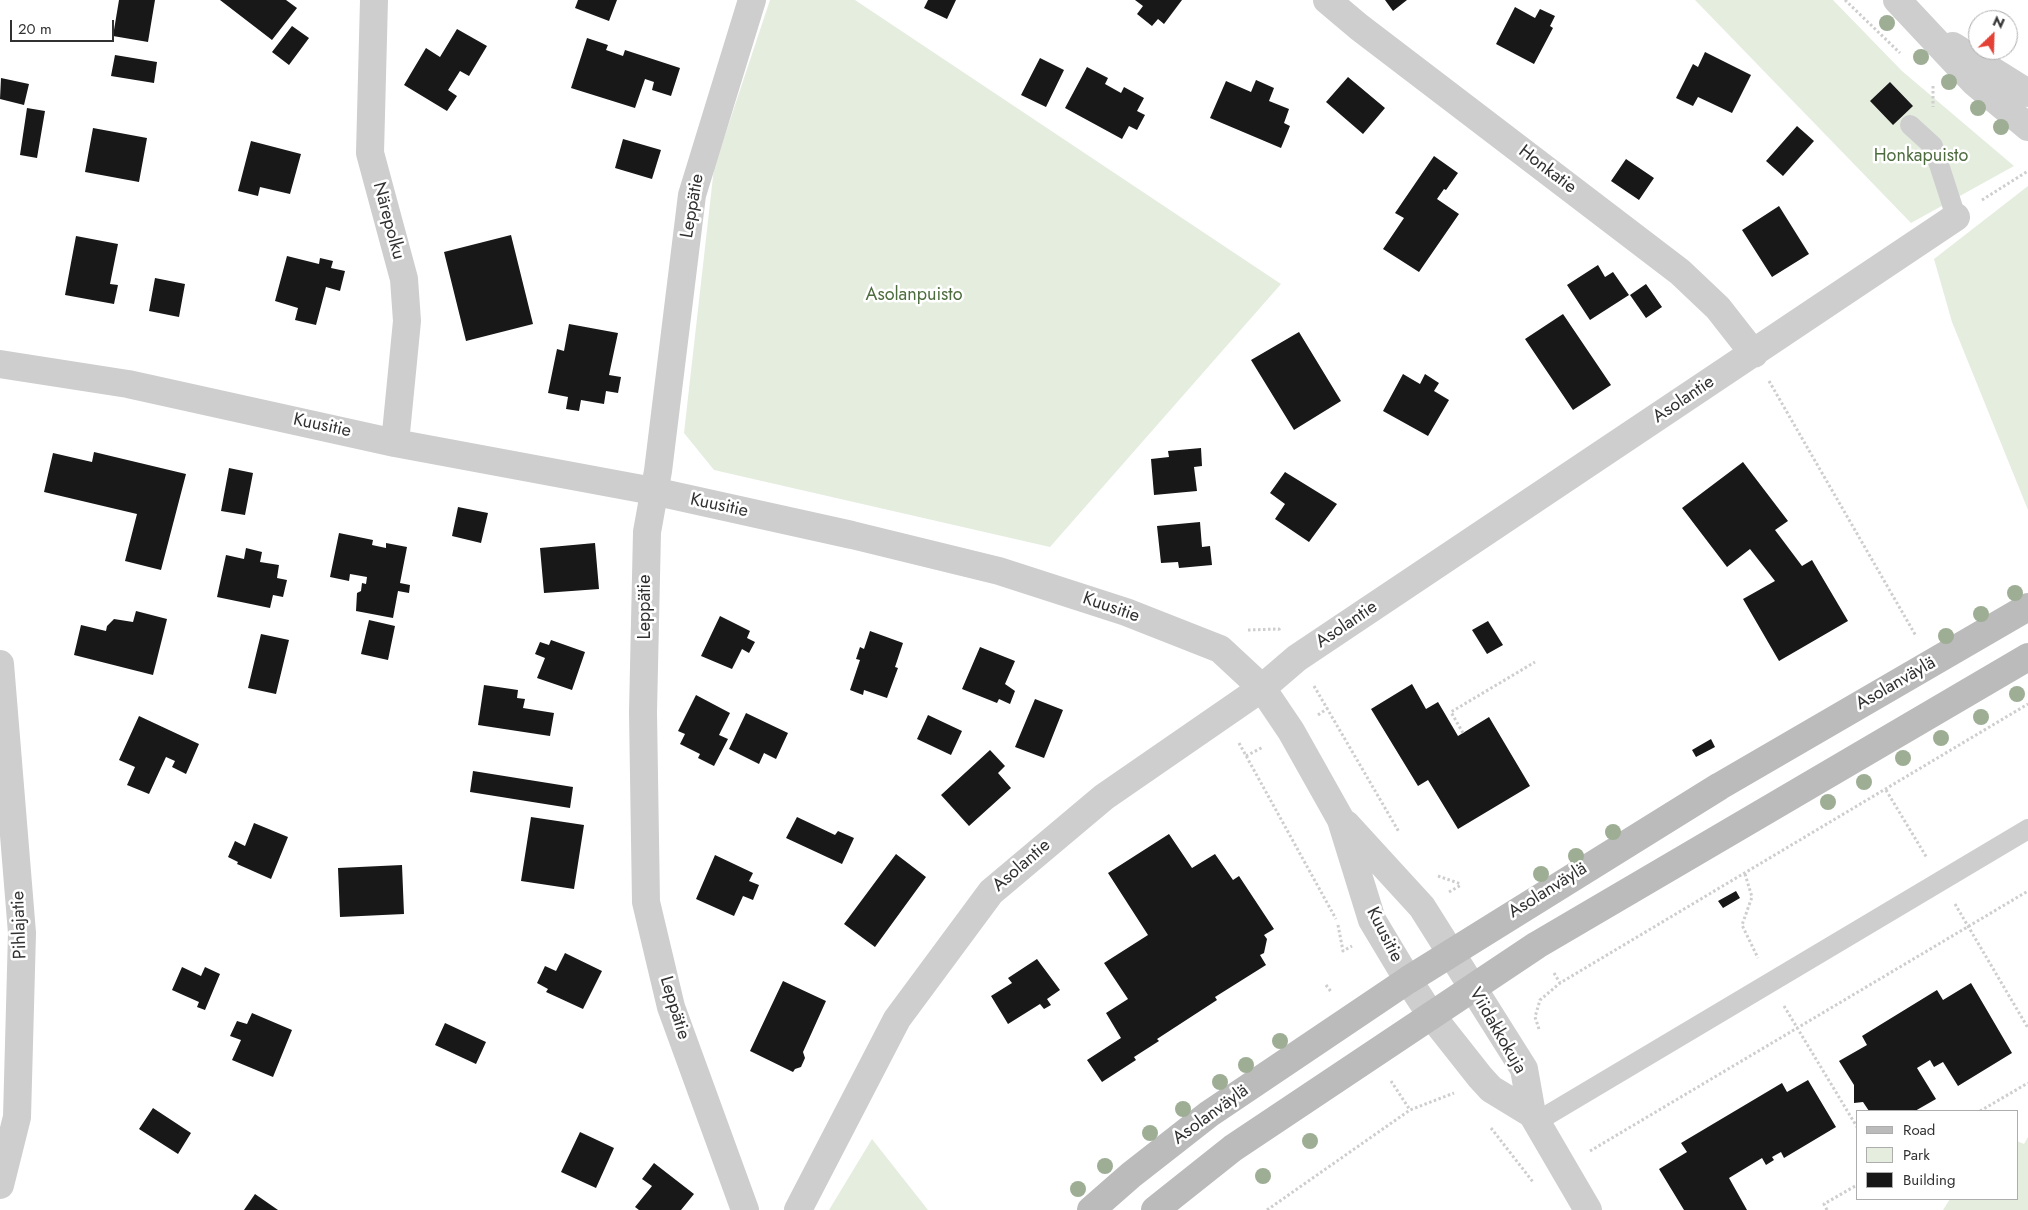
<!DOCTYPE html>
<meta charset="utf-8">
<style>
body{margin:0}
#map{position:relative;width:2028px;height:1210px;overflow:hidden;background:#fff;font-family:Jost,sans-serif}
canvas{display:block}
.legend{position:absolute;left:1856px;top:1110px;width:162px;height:90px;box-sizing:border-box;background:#fff;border:1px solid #adadad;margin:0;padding:6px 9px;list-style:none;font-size:15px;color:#313131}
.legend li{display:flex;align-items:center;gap:10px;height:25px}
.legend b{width:25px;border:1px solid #adadad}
.north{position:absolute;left:1968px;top:10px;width:50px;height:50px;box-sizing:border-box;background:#fff;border:1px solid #adadad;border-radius:50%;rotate:24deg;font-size:14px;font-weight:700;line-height:20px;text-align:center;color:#313131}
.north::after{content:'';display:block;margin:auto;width:18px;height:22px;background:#e44136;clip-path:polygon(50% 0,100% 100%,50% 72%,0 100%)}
.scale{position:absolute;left:10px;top:20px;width:104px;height:22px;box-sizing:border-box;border:2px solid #313131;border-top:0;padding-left:6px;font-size:15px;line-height:18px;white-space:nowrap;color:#313131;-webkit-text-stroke:4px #fff;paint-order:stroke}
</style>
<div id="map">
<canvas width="2028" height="1210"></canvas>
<ul class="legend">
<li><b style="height:6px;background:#bbb"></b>Road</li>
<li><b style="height:14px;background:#e5eddf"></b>Park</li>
<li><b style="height:14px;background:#181818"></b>Building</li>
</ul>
<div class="north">N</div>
<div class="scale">20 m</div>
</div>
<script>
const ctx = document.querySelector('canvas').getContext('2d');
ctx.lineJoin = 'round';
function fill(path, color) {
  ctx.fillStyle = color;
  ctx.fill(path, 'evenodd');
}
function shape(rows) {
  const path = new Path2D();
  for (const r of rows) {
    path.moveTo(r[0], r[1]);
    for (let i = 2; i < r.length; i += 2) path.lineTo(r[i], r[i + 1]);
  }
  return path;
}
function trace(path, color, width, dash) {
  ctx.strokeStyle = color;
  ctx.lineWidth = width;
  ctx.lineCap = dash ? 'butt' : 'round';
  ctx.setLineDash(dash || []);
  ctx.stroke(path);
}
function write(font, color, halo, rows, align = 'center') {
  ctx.font = font + ' Jost,sans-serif';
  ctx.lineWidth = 5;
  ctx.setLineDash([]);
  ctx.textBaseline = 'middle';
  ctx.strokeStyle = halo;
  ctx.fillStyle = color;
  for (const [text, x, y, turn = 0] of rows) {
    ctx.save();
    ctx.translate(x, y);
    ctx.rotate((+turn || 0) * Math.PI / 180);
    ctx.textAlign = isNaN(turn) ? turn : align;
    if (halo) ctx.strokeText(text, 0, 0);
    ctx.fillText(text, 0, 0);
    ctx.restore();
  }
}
fill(shape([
 [770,0,855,0,1281,284,1050,547,714,470,684,433,714,168],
 [1695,0,1833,0,1902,71,2014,166,1911,223],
 [2028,186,2028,510,1952,322,1934,259],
 [2028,1137,2028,1210,1943,1210,1950,1199,2017,1199,2017,1141,2024,1144],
 [872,1139,928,1210,829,1210]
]), '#e5eddf');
fill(shape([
 [119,0,155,0,148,42,113,36],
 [220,0,286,0,297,8,272,40],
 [578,0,617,0,609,21,575,8],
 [928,0,956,0,947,19,924,8],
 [1135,0,1182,0,1164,24,1158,19,1152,26,1137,14,1143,6],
 [1385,0,1407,0,1393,11],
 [1515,7,1535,18,1540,9,1555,16,1550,26,1553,28,1534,64,1496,44],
 [292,26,309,38,289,65,272,52],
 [457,29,487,46,469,76,460,71,448,90,457,96,447,111,404,85,426,48,440,57],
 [587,38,608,45,606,50,623,56,625,50,680,68,671,96,652,90,654,82,645,79,635,108,571,88],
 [1705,52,1751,75,1732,113,1698,97,1693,106,1676,98,1693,64,1698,67],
 [115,55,157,62,154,83,111,76],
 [1040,58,1064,70,1046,107,1021,95],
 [1087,67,1108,78,1105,84,1121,93,1124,87,1144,98,1137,111,1145,115,1137,130,1129,126,1122,139,1065,108],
 [1348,77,1385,108,1363,134,1326,102],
 [1,78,29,84,24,105,0,99],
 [1256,80,1274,88,1269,101,1289,109,1284,123,1290,126,1281,148,1210,118,1226,81,1251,92],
 [1890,82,1913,106,1893,125,1870,101],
 [27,108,45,111,37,158,20,155],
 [1797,126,1814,141,1783,176,1766,161],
 [93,128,147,138,139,182,85,172],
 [623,139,661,150,652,179,615,168],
 [251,141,301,154,290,194,260,187,258,196,238,191],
 [1434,156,1458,173,1446,190,1444,189,1437,199,1459,214,1419,272,1383,249,1404,218,1395,213],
 [1626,159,1654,178,1639,200,1611,181],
 [1779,206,1809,254,1772,277,1742,230],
 [511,235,533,324,466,341,444,252],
 [76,236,118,244,110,284,118,285,114,304,65,295],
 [287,256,319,264,320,258,333,261,331,268,345,271,340,291,326,287,316,325,295,320,298,308,275,301],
 [1598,265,1605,277,1613,272,1629,295,1590,320,1567,285],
 [155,278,185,284,179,317,149,311],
 [1646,284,1662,307,1646,318,1630,295],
 [1563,314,1611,385,1573,410,1525,339],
 [569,324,618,333,609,375,621,377,618,393,606,391,604,404,581,400,579,411,566,409,568,397,548,393,557,349,564,351],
 [1299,332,1341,401,1294,430,1251,360],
 [1403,374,1420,384,1425,374,1439,383,1434,391,1449,400,1428,436,1383,411],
 [1201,448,1202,466,1194,467,1197,491,1154,495,1151,459,1169,457,1168,451],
 [94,452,186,474,161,570,125,561,137,514,44,492,53,453,92,462],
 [1743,462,1788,521,1775,530,1802,566,1812,560,1848,621,1779,661,1743,599,1775,581,1750,549,1727,567,1682,508],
 [229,468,253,473,245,515,221,511],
 [1285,472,1337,504,1309,542,1275,519,1285,504,1270,493],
 [458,507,488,513,481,543,452,536],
 [1200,522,1202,547,1210,546,1212,565,1179,568,1178,562,1161,563,1157,526],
 [339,533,373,540,372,545,386,548,386,543,407,547,400,583,410,585,409,593,398,591,393,618,356,611,357,593,361,591,362,583,366,584,367,577,350,574,349,581,330,577],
 [595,543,599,589,544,593,540,548],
 [246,548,262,552,260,562,279,565,277,578,287,580,283,597,273,595,270,608,217,597,226,555,244,559],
 [136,611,167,619,153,675,74,655,81,625,106,631,107,626,114,619,133,622],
 [720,616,750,631,747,638,755,642,749,653,742,649,732,669,701,656],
 [369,620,395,626,388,660,361,654],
 [1488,621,1503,645,1487,654,1472,630],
 [870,631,903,643,895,667,898,668,887,698,864,690,863,695,850,690,860,660,856,659,860,647,864,649],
 [261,634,289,640,276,694,248,688],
 [551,640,585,652,572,690,537,678,545,658,535,654,540,642,549,645],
 [980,647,1015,661,1005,684,1015,691,1010,704,999,699,997,703,962,689],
 [1412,684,1426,709,1438,702,1458,736,1489,717,1530,786,1458,829,1428,780,1418,786,1371,709],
 [484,685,518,690,517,698,525,699,523,708,554,713,550,736,478,725],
 [696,695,730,713,719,735,728,739,714,766,698,758,700,754,680,744,685,734,678,731],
 [1035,699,1063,710,1044,758,1015,747],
 [746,713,788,733,776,759,764,753,759,764,729,749],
 [928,715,962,731,951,755,917,739],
 [139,716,199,744,186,774,172,767,175,761,166,757,149,794,127,785,135,767,119,760],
 [1711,739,1715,747,1696,757,1692,750],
 [990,750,1005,766,998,773,1011,788,969,826,941,795],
 [473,771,573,787,570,808,470,792],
 [531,817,584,825,574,889,521,881],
 [797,817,835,835,838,831,854,838,842,864,786,838],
 [254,823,288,837,271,879,237,864,238,862,228,857,235,841,245,846],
 [1169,834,1192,868,1215,854,1233,880,1239,876,1274,929,1264,935,1267,939,1264,953,1260,955,1266,965,1215,997,1217,1000,1157,1039,1159,1041,1134,1057,1136,1060,1102,1082,1087,1060,1121,1038,1106,1013,1128,999,1104,963,1148,935,1108,873],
 [896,854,926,877,875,947,844,924],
 [715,855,753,873,749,881,759,885,753,900,743,896,734,916,696,899],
 [402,865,404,914,340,917,338,868],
 [1736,891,1740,898,1723,908,1718,901],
 [565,953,602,971,583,1009,546,992,548,989,537,983,545,966,556,971],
 [1037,959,1060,990,1047,999,1051,1005,1044,1009,1040,1004,1008,1024,991,996,1012,983,1008,978],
 [182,967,201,976,205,967,220,974,205,1010,197,1007,199,1002,172,990],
 [783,981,826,1001,803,1052,805,1058,801,1067,795,1069,793,1072,750,1051],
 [1971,983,2012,1053,1958,1086,1943,1062,1934,1067,1930,1060,1917,1068,1936,1099,1915,1111,1869,1111,1863,1102,1854,1103,1854,1085,1839,1061,1867,1045,1862,1036,1937,990,1943,1000],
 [252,1013,292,1030,273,1077,232,1060,241,1040,230,1036,237,1021,247,1024],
 [445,1023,486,1042,476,1064,435,1045],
 [1808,1080,1836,1127,1784,1158,1781,1152,1772,1157,1774,1160,1766,1165,1762,1158,1729,1178,1747,1210,1684,1210,1659,1169,1687,1152,1681,1143,1782,1083,1787,1092],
 [153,1108,191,1133,178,1154,139,1129],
 [580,1132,614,1148,596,1188,561,1172],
 [654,1163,694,1194,681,1210,639,1210,635,1207,652,1186,642,1179],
 [255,1194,278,1210,244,1210]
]), '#181818');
trace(shape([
 [1845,0,1900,53],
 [1933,86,1933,107],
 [1982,200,2028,171],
 [1769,381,1916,636],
 [1248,630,1279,629,1280,632],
 [1314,686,1399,832],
 [1318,715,1328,708],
 [1463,733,1451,712,1535,662],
 [1239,743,1336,919],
 [1246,756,1263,747],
 [1886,790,1927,858],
 [1745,874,1752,897,1742,925,1758,958],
 [1438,876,1461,884],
 [1449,892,1461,885],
 [1955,904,2028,1028],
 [1338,925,1343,951,1352,946],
 [1554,973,1560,983],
 [1326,985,1332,993],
 [1784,1006,1857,1127],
 [1539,1029,1535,1017,1540,1000,1560,983,2028,704],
 [1391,1081,1410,1110],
 [1980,1111,2028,1083],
 [1491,1128,1533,1182],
 [1590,1151,2028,891],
 [1267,1210,1410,1110,1454,1093],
 [1827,1210,1824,1204,1857,1185]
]), '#cecece', 3, [2.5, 2.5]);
trace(shape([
 [1910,125,1933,146,1956,217],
 [1536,1122,2028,829]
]), '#cecece', 20);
trace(shape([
 [374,0,370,153,404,279,407,321,395,443],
 [1327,0,1359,27,1680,272,1718,308,1754,354],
 [1897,0,1974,82,2028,127],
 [1953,46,2028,93],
 [0,364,128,384,395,443,653,491,852,535,999,571,1126,612,1220,649,1262,688,1291,731,1341,820,1372,920,1408,980,1431,1015,1480,1077,1491,1089,1532,1114],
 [0,664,22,933,17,1117,0,1185],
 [1346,824,1422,907,1524,1069,1532,1114,1588,1210],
 [745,1210,671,1007,646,902,643,712,647,532,658,471,692,195,752,0],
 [798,1210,897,1019,991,892,1104,797,1262,688,1297,658,1956,217]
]), '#cecece', 28);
trace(shape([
 [1091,1210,1131,1175,1209,1114,1408,980,1720,786,2028,607],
 [1155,1210,1233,1148,1537,945,2028,657]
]), '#bbb', 28);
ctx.fillStyle = '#9dae95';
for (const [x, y] of [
 [1887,23],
 [1921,57],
 [1949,82],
 [1978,108],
 [2001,127],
 [2015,593],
 [1981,614],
 [1946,636],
 [2017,694],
 [1981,717],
 [1941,738],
 [1903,758],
 [1864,782],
 [1828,802],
 [1613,832],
 [1576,856],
 [1541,874],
 [1280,1041],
 [1246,1065],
 [1220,1082],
 [1183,1109],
 [1150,1133],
 [1310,1141],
 [1105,1166],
 [1263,1176],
 [1078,1189]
]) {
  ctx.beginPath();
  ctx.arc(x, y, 8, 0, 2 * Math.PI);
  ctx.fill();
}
write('18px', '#4d6c3e', '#fff', [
 ["Honkapuisto",1921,157],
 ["Asolanpuisto",914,296]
]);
write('18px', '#313131', '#fff', [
 ["Honkatie",1547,170,37],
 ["Leppätie",693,206,-80],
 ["Närepolku",388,221,75],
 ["Asolantie",1684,400,-34],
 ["Kuusitie",322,426,12],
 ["Kuusitie",719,506,12],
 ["Leppätie",646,607,-90],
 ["Kuusitie",1111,608,19],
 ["Asolantie",1347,625,-34],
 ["Asolanväylä",1896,684,-30],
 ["Asolantie",1022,866,-41],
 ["Asolanväylä",1548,891,-32],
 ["Pihlajatie",20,925,-92],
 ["Kuusitie",1384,935,63],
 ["Leppätie",674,1008,73],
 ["Viidakkokuja",1497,1031,60],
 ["Asolanväylä",1211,1115,-36]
]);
</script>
